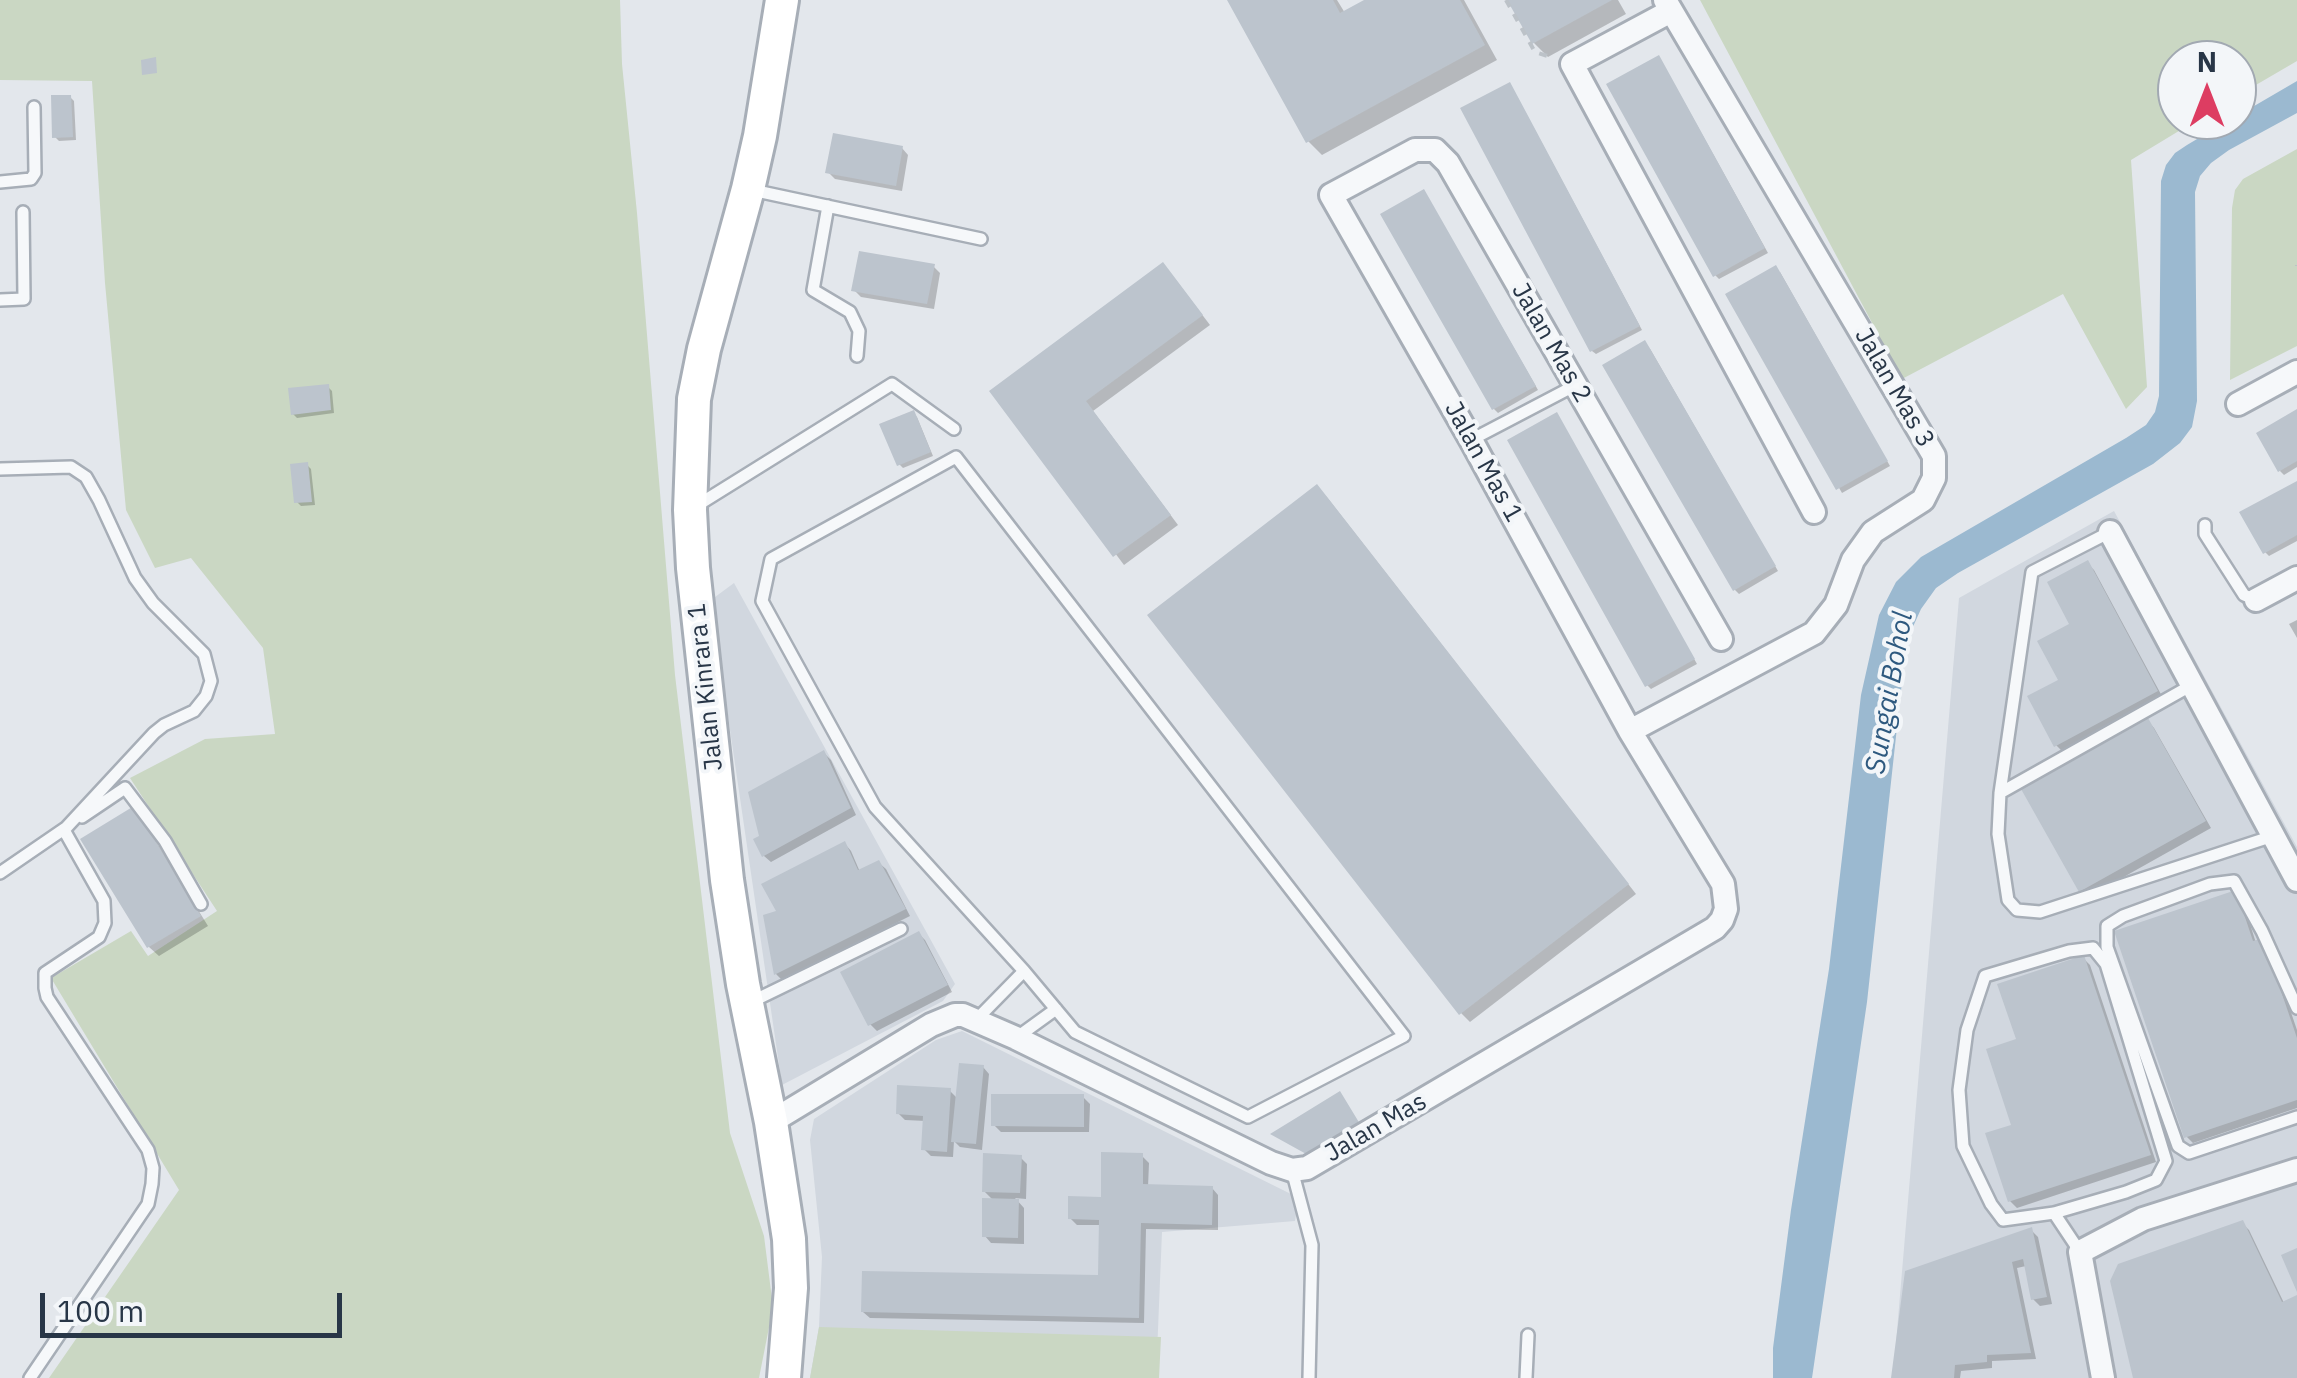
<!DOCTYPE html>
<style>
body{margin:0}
#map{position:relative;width:2297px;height:1378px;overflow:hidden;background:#e3e7ec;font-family:"IBM Plex Sans",sans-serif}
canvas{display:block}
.north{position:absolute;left:2157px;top:40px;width:100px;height:100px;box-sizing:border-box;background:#f3f6f9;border:2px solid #a2a9b2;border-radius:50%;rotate:0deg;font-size:28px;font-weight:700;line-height:40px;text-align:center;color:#283647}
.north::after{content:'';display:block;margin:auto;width:35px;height:45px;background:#dd3d62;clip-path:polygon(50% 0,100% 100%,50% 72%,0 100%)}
.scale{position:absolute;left:40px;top:1293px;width:302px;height:45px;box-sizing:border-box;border:5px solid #283647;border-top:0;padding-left:12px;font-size:30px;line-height:35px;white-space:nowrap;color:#283647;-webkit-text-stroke:8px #f3f6f9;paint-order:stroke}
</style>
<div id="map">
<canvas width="2297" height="1378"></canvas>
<div class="north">N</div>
<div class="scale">100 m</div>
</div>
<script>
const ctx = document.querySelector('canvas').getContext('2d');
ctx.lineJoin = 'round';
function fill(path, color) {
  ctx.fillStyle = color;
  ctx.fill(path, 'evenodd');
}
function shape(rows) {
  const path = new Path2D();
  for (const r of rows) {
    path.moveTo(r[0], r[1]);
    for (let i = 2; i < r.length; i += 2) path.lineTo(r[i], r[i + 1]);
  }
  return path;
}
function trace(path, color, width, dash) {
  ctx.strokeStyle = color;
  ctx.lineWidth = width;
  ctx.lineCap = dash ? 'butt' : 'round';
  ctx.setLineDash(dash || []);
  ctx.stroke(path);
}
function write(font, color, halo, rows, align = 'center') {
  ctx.font = font + ' "IBM Plex Sans",sans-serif';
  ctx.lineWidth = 8;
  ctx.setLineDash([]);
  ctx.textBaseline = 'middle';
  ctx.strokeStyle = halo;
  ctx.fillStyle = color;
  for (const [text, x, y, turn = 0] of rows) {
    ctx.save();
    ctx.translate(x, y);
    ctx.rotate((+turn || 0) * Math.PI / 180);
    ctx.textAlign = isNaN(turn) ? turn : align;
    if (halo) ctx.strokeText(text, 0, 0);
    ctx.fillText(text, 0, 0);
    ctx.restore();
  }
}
fill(shape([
 [2114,511,2297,847,2297,1378,1893,1378,1959,598],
 [734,583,955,984,943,1001,782,1085,711,600],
 [962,1031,1299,1198,1295,1221,1162,1232,1156,1378,810,1378,819,1327,822,1257,810,1140,814,1119,936,1040]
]), '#d1d7df');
fill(shape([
 [0,0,620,0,622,64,637,213,675,675,730,1133,764,1236,773,1307,759,1378,49,1378,179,1190,51,978,131,931,148,956,217,911,130,778,205,739,275,734,263,648,191,558,155,568,126,510,105,283,92,81,0,80],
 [1700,0,2297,0,2297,61,2237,96,2237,60,2177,60,2177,120,2197,120,2131,160,2147,387,2126,409,2063,294,1902,379],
 [2297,149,2297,346,2230,380,2232,208,2235,190,2243,179],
 [819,1327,1161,1337,1159,1378,810,1378]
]), '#cad7c3');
fill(shape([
 [2297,81,2297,113,2229,150,2211,163,2200,176,2195,192,2197,401,2192,427,2180,443,2153,464,1958,573,1936,588,1921,609,1911,631,1905,654,1867,1002,1812,1378,1773,1378,1773,1348,1791,1210,1829,969,1861,695,1879,615,1896,582,1921,557,2126,438,2146,425,2155,412,2159,396,2161,181,2166,165,2175,153,2187,145,2229,120,2237,120,2237,116]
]), '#9bb9d0');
fill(shape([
 [1230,0,1337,0,1345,13,1369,0,1464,0,1497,60,1322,155,1308,141],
 [1510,0,1618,0,1626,14,1548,57,1534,43],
 [1662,62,1768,253,1719,279,1715,275],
 [1513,89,1642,330,1596,354,1592,351],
 [70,97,74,101,76,140,59,141,55,137],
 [902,148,908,155,902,191,835,179,828,172],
 [1427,196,1538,390,1498,413,1494,409],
 [933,266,940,273,934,309,861,297,854,290],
 [1780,272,1890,466,1842,493,1728,295],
 [1172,275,1210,325,1093,411,1178,525,1124,565,993,391],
 [1649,347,1778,571,1739,594,1735,590],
 [328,387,332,391,334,413,297,418,293,414],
 [2297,412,2297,467,2284,475,2280,471],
 [913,413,917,417,933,456,903,468,899,464],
 [1560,419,1697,664,1651,689,1647,685],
 [307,465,311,469,315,505,301,506,297,502],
 [2297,484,2297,541,2269,556,2265,552],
 [1326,496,1636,894,1470,1022,1461,1013],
 [2087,563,2094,570,2163,698,2063,752,2056,745,2061,681],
 [2297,620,2297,638,2289,624],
 [2148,721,2154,728,2211,828,2088,897,2081,891],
 [824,753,831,760,856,815,771,862,764,856,757,840,762,838],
 [142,819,208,926,159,956,149,947,84,840],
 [845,844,851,851,860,872,879,863,886,869,910,916,782,980,776,974,766,917,779,912],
 [2242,899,2256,943,2269,948,2297,1030,2297,1108,2193,1143,2186,1136],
 [919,934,925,940,952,992,877,1031,870,1024],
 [2083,958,2090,965,2156,1162,2017,1208,2010,1201,2019,1041],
 [983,1067,989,1074,982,1150,960,1147,954,1141,953,1157,931,1156,924,1149,926,1121,905,1120,898,1113,950,1091,958,1099],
 [1083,1097,1090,1104,1089,1132,1001,1132,994,1125],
 [1142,1156,1149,1163,1148,1187,1212,1188,1218,1195,1218,1230,1146,1229,1144,1323,870,1318,863,1312,1100,1278,1101,1225,1077,1225,1070,1218,1103,1199],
 [1021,1158,1027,1164,1026,1199,1015,1198,1024,1208,1024,1244,991,1243,985,1236,994,1201,984,1191],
 [2242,1223,2249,1230,2284,1303,2297,1298,2297,1378,2136,1378],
 [2031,1230,2038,1237,2052,1304,2040,1306,2033,1299,2026,1266,2017,1268,2036,1359,1992,1361,1992,1368,1961,1371,1960,1378,1895,1378]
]), '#0003');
fill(shape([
 [1227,0,1333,0,1340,13,1364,0,1460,0,1485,45,1306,143],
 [1507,0,1612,0,1532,44],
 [1659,55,1765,248,1713,277,1606,84],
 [156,57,157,73,142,75,141,60],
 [1510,82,1640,326,1590,352,1460,108],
 [51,95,71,95,73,137,52,138],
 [833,133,903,146,896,186,825,173],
 [1424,189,1536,386,1492,410,1380,214],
 [859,251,935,264,927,304,851,291],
 [1163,262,1203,315,1086,401,1171,515,1113,557,989,391],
 [1776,265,1888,461,1836,490,1725,294],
 [1645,340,1776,566,1733,591,1602,365],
 [329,384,331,410,291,415,288,388],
 [2297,409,2297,461,2278,472,2256,433],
 [914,410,931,452,897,466,879,424],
 [1557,412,1695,659,1645,687,1507,440],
 [308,462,312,502,294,503,290,464],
 [2297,481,2297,535,2263,554,2239,512],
 [1317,484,1629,884,1459,1015,1147,615],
 [2088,560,2158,691,2054,747,2027,696,2058,680,2037,641,2069,624,2047,582],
 [2148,718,2206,821,2079,892,2021,789],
 [824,750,851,808,762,857,753,839,759,836,748,792],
 [134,806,201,916,147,948,80,839],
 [845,841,858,870,879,860,906,909,774,975,763,915,776,911,761,884],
 [2236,890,2253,941,2263,938,2297,1038,2297,1100,2184,1138,2114,931],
 [919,931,948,985,868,1026,840,972],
 [2084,955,2151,1155,2008,1202,1985,1133,2011,1125,1986,1049,2016,1039,1997,984],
 [959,1063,984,1065,976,1144,951,1142],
 [897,1085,951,1088,947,1152,921,1150,923,1116,896,1114],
 [1340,1091,1360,1124,1308,1155,1270,1134],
 [991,1094,1084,1094,1084,1127,991,1126],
 [1101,1152,1143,1153,1143,1184,1213,1186,1212,1225,1141,1223,1139,1318,861,1312,862,1271,1098,1275,1099,1220,1068,1219,1068,1196,1101,1197],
 [983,1153,1022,1155,1020,1193,982,1192],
 [982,1198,1019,1199,1018,1238,982,1237],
 [2243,1220,2282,1302,2297,1295,2297,1378,2133,1378,2110,1281,2118,1264],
 [2032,1227,2047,1297,2031,1300,2023,1259,2012,1262,2031,1353,1987,1355,1987,1362,1955,1365,1954,1378,1891,1378,1905,1271],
 [2297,1248,2297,1292,2281,1255]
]), '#bcc4cd');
const lane = shape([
 [0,182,31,179,35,173,34,107],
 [752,190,981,239],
 [828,206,813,290,850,312,859,331,857,356],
 [0,300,24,299,23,212],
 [1471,440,1576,385],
 [956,457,1404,1036,1248,1117,1075,1032,1024,971,875,807,762,601,771,559,956,457],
 [0,469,71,467,86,477,99,500,135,578,153,603,204,654,211,681,206,696,194,711,164,725,154,733,64,830,104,901,105,923,99,937,45,973,45,988,47,997,148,1150,153,1168,152,1184,148,1204,30,1378],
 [693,508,892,384,954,429],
 [2205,525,2205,534,2244,595,2256,600],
 [2110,532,2032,572,2000,793,1998,834,2008,900,2017,910,2040,912,2273,836],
 [2000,793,2192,685],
 [82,817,125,788,165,841,201,904],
 [0,873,67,827],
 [2093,948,2106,964,2166,1161,2156,1180,2126,1192,2054,1213,2003,1220,1991,1204,1963,1146,1959,1090,1967,1030,1985,976,2069,951,2093,948],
 [751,1002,901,929],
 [2297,1008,2262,931,2234,881,2210,884,2123,916,2107,926,2107,947,2178,1146,2189,1153,2297,1117],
 [977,1019,1024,971],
 [1016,1038,1056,1009],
 [1292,1170,1312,1245,1309,1378],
 [2054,1213,2080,1252],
 [1526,1378,1528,1335]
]);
const street = shape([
 [1671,11,1572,64,1814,512],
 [2238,404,2297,372],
 [2110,532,2297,880],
 [2256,600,2297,578],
 [1630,731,1814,633,1836,605,1853,560,1873,532,1923,500,1934,478,1934,456,1665,0],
 [771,1122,931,1025,955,1015,963,1015,1016,1038,1271,1163,1292,1170,1307,1168,1715,928,1722,920,1726,909,1723,884,1630,731,1471,440,1331,195,1415,150,1435,150,1448,163,1721,639],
 [2103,1378,2080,1252,2143,1219,2297,1170]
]);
const secondary = shape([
 [782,0,760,136,748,189,704,349,694,399,690,510,693,568,727,880,743,984,771,1122,789,1239,791,1288,784,1378]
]);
trace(lane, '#a7aeb7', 16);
trace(street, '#a7aeb7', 28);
trace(secondary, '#a7aeb7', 38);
trace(shape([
 [1506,0,1535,52,1553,58],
 [2297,265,2297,266]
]), '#bcc2c8', 4, [8, 8]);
trace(lane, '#f6f8fa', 11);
trace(street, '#f6f8fa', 22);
trace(secondary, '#fff', 32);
write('25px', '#283647', '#f3f6f9', [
 ["Jalan Mas 2",1551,343,60],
 ["Jalan Mas 3",1894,388,60],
 ["Jalan Mas 1",1483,462,61],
 ["Jalan Kinrara 1",706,687,-96],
 ["Jalan Mas",1376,1128,-30]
]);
write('italic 28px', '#2e597f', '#f3f6f9', [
 ["Sungai Bohol",1890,693,-80]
]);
</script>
